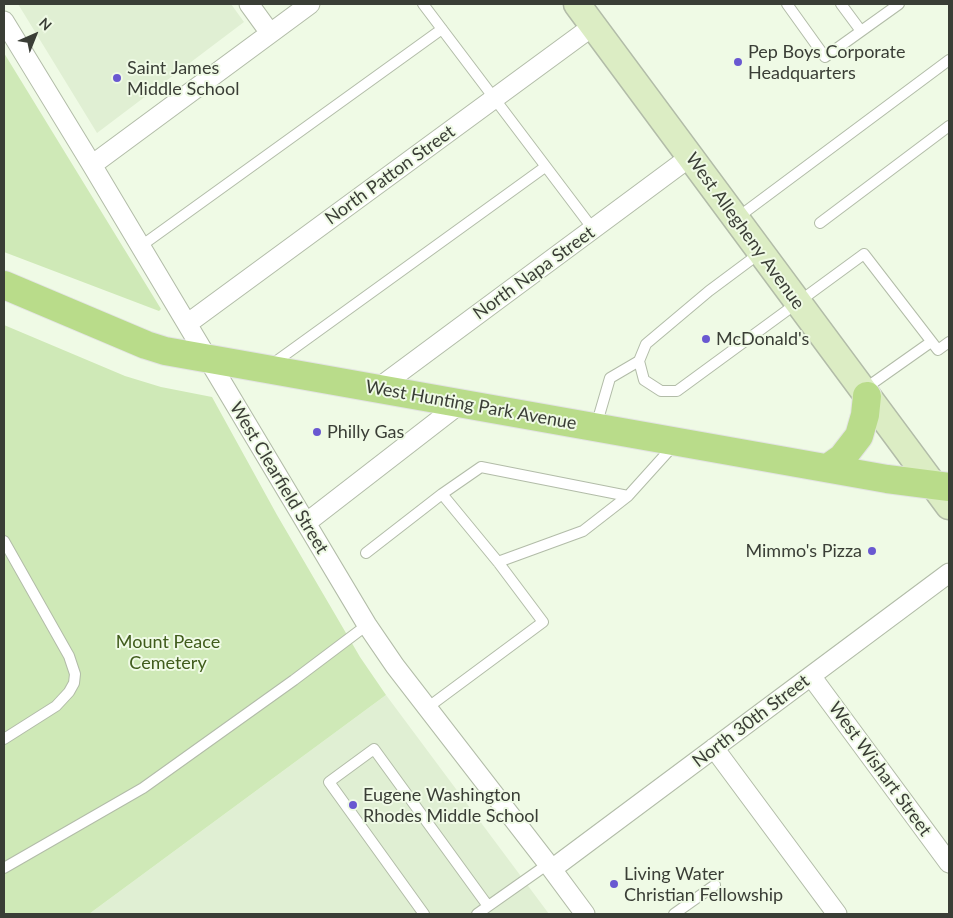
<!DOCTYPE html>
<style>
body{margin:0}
#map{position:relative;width:953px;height:918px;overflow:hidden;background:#effae5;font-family:Lato,sans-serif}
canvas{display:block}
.frame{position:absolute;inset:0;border:5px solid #3a3e36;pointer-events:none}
.north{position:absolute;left:10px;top:10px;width:50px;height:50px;-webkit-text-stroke:4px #effae5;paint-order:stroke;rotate:44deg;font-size:14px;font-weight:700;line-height:20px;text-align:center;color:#3a3e36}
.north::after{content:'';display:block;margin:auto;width:18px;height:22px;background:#3a3e36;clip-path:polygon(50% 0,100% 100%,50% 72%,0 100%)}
</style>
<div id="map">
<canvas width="953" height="918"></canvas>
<div class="frame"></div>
<div class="north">N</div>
</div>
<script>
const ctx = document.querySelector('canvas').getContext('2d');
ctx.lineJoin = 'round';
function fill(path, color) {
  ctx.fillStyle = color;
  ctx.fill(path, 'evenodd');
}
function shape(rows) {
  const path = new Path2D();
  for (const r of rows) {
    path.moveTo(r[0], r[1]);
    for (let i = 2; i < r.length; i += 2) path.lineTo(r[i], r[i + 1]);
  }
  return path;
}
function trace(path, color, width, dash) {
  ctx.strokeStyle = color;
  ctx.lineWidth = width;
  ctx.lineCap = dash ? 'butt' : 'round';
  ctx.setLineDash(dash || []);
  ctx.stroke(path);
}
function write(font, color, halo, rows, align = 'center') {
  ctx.font = font + ' Lato,sans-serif';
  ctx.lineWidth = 4;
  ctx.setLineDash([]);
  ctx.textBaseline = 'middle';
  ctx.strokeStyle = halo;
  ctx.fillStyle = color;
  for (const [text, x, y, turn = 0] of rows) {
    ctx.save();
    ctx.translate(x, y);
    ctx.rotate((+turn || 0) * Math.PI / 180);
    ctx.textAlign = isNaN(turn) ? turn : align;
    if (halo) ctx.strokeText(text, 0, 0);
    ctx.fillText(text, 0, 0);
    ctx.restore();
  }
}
fill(shape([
 [18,4,231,4,244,22,97,133],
 [386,695,549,914,89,914]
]), '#e0efd3');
fill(shape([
 [4,53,161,309,159,311,4,252],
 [4,325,125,376,161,387,212,397,277,515,360,657,386,695,89,914,4,914]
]), '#cfe9b7');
const service = shape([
 [423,4,593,229],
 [787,4,825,57,899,4],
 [841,4,861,31],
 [737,218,949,60],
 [820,223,949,126],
 [141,246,442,29],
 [760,253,709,291,646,344,639,361,644,380,661,391,677,391,864,254,938,350,949,342],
 [271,365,545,167],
 [863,390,931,342],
 [596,426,610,378,639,361],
 [628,496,674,445],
 [4,541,69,656,75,674,74,683,69,692,56,706,4,739],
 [366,553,442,494],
 [427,708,543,622,498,562,442,494,481,467,628,496,583,531,498,562],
 [4,868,143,788,294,680,367,625],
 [424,914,329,782,374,749,488,906],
 [477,914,548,864],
 [674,914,715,885]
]);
const minor = shape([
 [249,4,270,33],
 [4,21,92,165,367,625,395,666,548,864,585,914],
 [92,165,310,4],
 [187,324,593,26],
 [377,389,690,157],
 [306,523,461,403],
 [811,676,949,863],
 [714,748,837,914],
 [552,869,949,573]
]);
const secondary = shape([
 [577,4,949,506]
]);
const primary = shape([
 [4,285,146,345,165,351,887,479,949,487],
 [828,468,842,458,859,436,865,415,867,396]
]);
trace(service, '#b2bca8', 12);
trace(minor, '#b2bca8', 21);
trace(secondary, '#b2bca8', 29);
trace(primary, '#e3e4e3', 30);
trace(service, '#fff', 10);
trace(minor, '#fff', 19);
trace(secondary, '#dcedc4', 26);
trace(primary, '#b9dc8a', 28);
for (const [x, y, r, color] of [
 [738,62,5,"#6958d1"],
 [117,78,5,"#6958d1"],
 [706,339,5,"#6958d1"],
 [317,432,5,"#6958d1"],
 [872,551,5,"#6958d1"],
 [353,805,5,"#6958d1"],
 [614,884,5,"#6958d1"]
]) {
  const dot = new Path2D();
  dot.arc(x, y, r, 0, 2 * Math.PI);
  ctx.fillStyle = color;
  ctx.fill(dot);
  trace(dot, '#effae5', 2);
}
write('18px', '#3a3e36', '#effae5', [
 ["Pep Boys Corporate",748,52],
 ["Headquarters",748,73],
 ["Saint James",127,68],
 ["Middle School",127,89],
 ["McDonald's",716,339],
 ["Philly Gas",327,432],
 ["Mimmo's Pizza",862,551,"right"],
 ["Eugene Washington",363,795],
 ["Rhodes Middle School",363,816],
 ["Living Water",624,874],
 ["Christian Fellowship",624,895]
], 'left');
write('18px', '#3a3e36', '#effae5', [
 ["North Patton Street",390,175,-36],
 ["West Allegheny Avenue",745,231,54],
 ["North Napa Street",534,273,-36],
 ["West Hunting Park Avenue",471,405,10],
 ["West Clearfield Street",279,478,59],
 ["North 30th Street",751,721,-37],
 ["West Wishart Street",880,769,54]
]);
write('18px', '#405c1c', '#effae5', [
 ["Mount Peace",168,642],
 ["Cemetery",168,663]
]);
</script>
